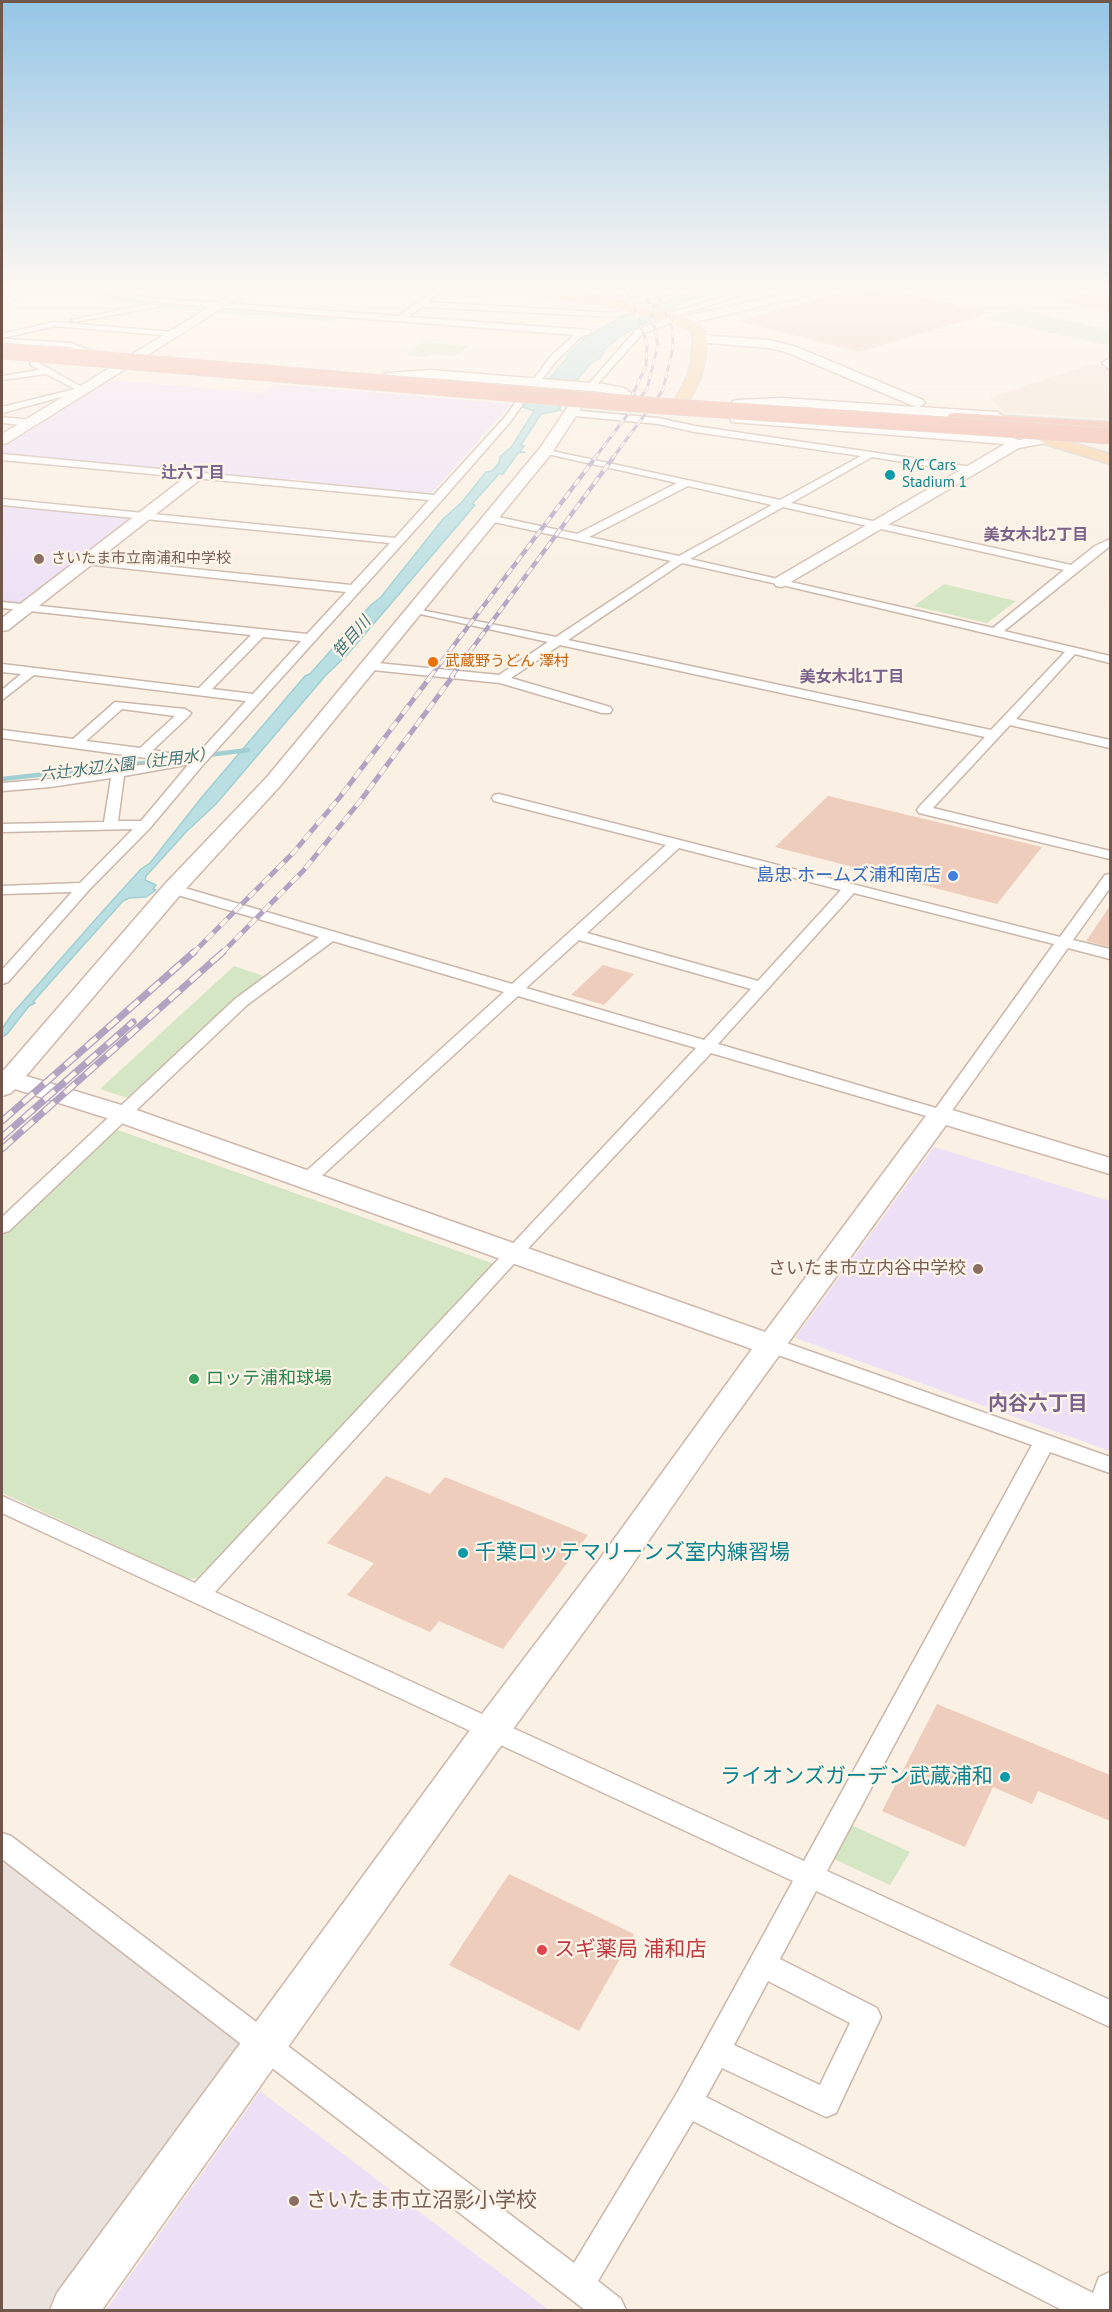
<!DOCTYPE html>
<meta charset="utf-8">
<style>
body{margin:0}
#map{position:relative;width:1112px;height:2312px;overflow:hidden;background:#faf0e3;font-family:"PT Sans",sans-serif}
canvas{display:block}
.frame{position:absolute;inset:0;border:3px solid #70564b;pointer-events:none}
</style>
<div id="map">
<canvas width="1112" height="2312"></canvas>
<div class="frame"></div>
</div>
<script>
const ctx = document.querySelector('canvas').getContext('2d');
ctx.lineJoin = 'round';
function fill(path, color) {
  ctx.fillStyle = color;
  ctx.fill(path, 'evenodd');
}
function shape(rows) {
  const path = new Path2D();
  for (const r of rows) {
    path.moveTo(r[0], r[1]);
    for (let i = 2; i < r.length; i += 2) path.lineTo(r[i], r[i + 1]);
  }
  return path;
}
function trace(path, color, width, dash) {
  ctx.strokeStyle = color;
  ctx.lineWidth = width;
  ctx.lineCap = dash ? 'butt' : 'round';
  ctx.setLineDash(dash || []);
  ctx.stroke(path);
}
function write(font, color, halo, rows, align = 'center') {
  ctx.font = font + ' "PT Sans","Noto Sans JP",sans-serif';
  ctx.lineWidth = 4.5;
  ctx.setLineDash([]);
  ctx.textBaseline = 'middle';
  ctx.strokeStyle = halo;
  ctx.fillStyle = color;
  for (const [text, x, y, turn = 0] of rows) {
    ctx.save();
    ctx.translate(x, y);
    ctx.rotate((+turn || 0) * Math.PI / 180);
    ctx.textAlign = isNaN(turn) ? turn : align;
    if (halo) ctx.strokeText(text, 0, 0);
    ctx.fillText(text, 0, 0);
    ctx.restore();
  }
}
fill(shape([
 [1091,364,1110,369,1110,419,1005,412,989,398]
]), '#f1e1d2');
fill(shape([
 [2,1844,265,2046,74,2310,2,2310]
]), '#eae2dd');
fill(shape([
 [109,380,262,393,275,384,511,404,430,495,318,485,312,481,291,479,282,481,2,455,2,447,20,435,25,434],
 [2,504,132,517,19,603,2,601],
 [934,1147,1110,1201,1110,1451,795,1338],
 [260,2091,549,2310,106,2310]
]), '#ede0f6');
fill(shape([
 [1017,309,1110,330,1110,346,987,318],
 [424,342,469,346,455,356,432,354,427,357,405,355],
 [944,584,1016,601,987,623,914,606],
 [234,966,266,977,131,1099,100,1089],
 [115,1129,494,1264,199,1578,188,1579,2,1493,2,1235],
 [851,1825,910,1852,890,1885,832,1858]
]), '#d4e6c3');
const water = shape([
 [711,287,735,287,680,303,674,309,624,334,605,349,601,358,592,362,578,379,559,409,561,410,541,414,521,445,524,446,520,452,525,452,518,453,503,474,499,474,472,504,475,505,347,655,326,675,216,804,187,831,146,876,145,880,156,885,153,889,156,890,146,897,129,898,123,901,47,986,33,1002,35,1003,29,1006,7,1034,2,1037,2,1029,12,1014,102,912,141,869,150,863,202,797,305,676,310,674,371,605,381,597,443,519,461,503,486,472,492,471,499,463,500,457,512,446,534,411,523,407,557,370,566,359,567,355,584,339,578,338,582,335,589,335,627,314,715,288,711,287]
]);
fill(water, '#b9dfe2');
trace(water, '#a0cfd3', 1.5);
trace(shape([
 [184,758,248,750],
 [2,779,171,760]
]), '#a0cfd3', 4.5);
fill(shape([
 [79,287,100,287,121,293,159,298,333,311,341,316,333,321,159,308,114,300,81,290,79,287]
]), '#b9dfe2');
fill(shape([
 [865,287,877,287,991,313,859,352,737,321],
 [1110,287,1110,312,1061,301],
 [828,796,1042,847,997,904,775,847],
 [1110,906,1110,947,1086,941],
 [603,965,634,974,604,1005,571,995],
 [386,1476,430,1494,445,1477,588,1535,503,1649,439,1621,430,1632,347,1595,374,1563,327,1543],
 [937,1704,1110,1775,1110,1821,1038,1791,1032,1804,993,1787,965,1847,882,1811],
 [509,1874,634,1934,579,2031,449,1965]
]), '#eecdbc');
const street = shape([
 [17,287,25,287,19,298,2,306,2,301,13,295,17,287],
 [91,287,101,287,116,292,153,298,398,316,439,287,447,287,428,302,615,313,693,287,704,287,616,317,422,307,408,317,590,330,590,334,582,336,556,361,538,385,535,386,531,383,550,357,574,335,153,302,115,296,91,287],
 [754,287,765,287,674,317,681,319,642,334,593,389,586,387,636,330,667,319,663,317,664,315,754,287],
 [653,288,657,290,656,292,605,303,601,301,653,288],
 [154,303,157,303,157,307,75,322,71,320,154,303],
 [55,322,173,332,177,334,173,336,55,326,2,338,2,334,55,322],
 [6,339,71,343,94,352,90,355,70,347,3,343,2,341,6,339],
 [1110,358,1110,370,1102,363,1110,358],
 [33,359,39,359,39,363,87,390,2,413,2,407,75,389,46,374,2,380,2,376,39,370,30,364,33,359],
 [521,398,525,401,511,421,442,500,202,766,150,828,89,890,8,982,2,984,2,970,72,892,2,894,2,886,80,883,133,829,2,832,2,824,104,822,111,778,50,787,2,791,2,783,50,779,168,761,2,738,2,730,73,739,115,702,185,709,191,713,189,716,153,750,194,758,246,701,34,675,2,700,2,690,21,674,2,672,2,664,199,688,251,635,2,608,2,602,307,634,346,592,85,564,80,561,85,558,351,585,390,543,2,505,2,499,395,538,429,500,2,460,2,454,434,495,505,417,518,399,521,398],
 [263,637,301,641,253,694,212,689,263,637],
 [122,709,175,716,140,748,86,741,122,709],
 [186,765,188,765,141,821,118,821,124,776,186,765],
 [569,410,658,418,695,426,972,467,977,470,972,473,872,457,791,503,1071,565,1095,546,1110,539,1110,546,1004,631,1110,656,1110,663,1075,654,1016,719,1110,740,1110,748,1010,725,933,808,1110,851,1110,859,919,813,917,810,919,807,985,737,560,645,511,678,610,707,612,710,610,713,602,713,500,683,363,669,363,663,367,662,499,675,548,642,411,612,411,608,556,637,671,561,485,520,484,518,489,515,577,534,677,483,543,453,543,449,780,500,861,456,695,432,658,424,566,415,564,413,569,410],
 [688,486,772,505,679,556,589,537,688,486],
 [783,507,1064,570,993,628,690,559,783,507],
 [682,563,782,585,1065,652,991,730,568,640,682,563],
 [2,417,31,420,36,423,31,426,2,423,2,417],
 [499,794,1060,937,1105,875,1110,874,1110,888,1073,940,1110,949,1110,959,1068,948,946,1119,940,1120,711,1053,521,1256,215,1592,804,1861,1032,1445,764,1350,761,1345,764,1340,771,1338,778,1340,1110,1457,1110,1473,1050,1452,827,1871,1110,2000,1110,2027,816,1891,780,1959,877,2008,881,2017,836,2113,826,2117,722,2068,706,2097,1093,2293,1099,2277,1110,2272,1110,2310,1062,2310,693,2121,598,2281,621,2299,626,2310,585,2310,2,1859,2,1833,11,1836,574,2263,677,2093,793,1881,2,1513,2,1496,195,1583,696,1048,518,996,314,1183,302,1183,299,1179,302,1175,504,992,333,941,247,1005,9,1231,2,1233,2,1217,235,999,319,937,168,892,166,889,168,886,178,886,512,984,666,845,494,801,492,798,494,795,499,794],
 [679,848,841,890,758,981,587,933,679,848],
 [854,893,1054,944,936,1108,718,1044,854,893],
 [579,940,751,989,704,1040,526,988,579,940],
 [768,1981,850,2023,820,2085,734,2045,768,1981]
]);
const secondary = shape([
 [242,287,256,287,7,443,2,444,2,434,242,287],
 [817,287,837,287,831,290,682,325,676,321,682,317,817,287],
 [700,335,769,340,794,346,923,400,925,403,919,407,997,412,1004,416,997,420,782,406,733,407,731,404,733,401,738,400,782,398,916,407,786,352,769,348,696,342,694,339,696,336,700,335],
 [431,370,603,384,624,388,635,396,628,400,603,392,431,378,386,381,379,377,386,373,431,370],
 [576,401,583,405,551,454,281,785,181,894,26,1076,131,1108,765,1332,931,1109,940,1107,949,1109,1110,1158,1110,1174,946,1125,720,1437,623,1578,505,1740,102,2310,50,2310,57,2293,479,1718,599,1560,752,1349,113,1120,15,1089,11,1093,2,1096,2,1069,4,1070,165,884,267,777,540,448,571,402,576,401],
 [737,415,1001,434,1019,440,1046,435,1053,439,1051,442,1019,448,782,587,776,586,774,582,776,578,1005,444,732,422,730,419,737,415],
 [197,471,202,472,204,475,202,478,8,630,2,631,2,618,192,472,197,471]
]);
const primary = shape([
 [505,287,535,287,605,297,687,318,700,325,707,339,705,361,701,377,683,413,673,413,670,410,687,377,691,361,693,339,689,330,677,324,604,305,511,291,505,287],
 [1032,420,1037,422,1046,431,1060,439,1110,454,1110,464,1048,445,1034,437,1024,425,1032,420]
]);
const highway = shape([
 [955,413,1110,422,1110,432,949,422,947,418,949,414,955,413]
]);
trace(street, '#cab7aa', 3);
trace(secondary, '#cfb8ab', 3);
trace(primary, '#d7d0cd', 3);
trace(highway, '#d7d0cd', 3);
fill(street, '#fff');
fill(secondary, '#fff');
fill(primary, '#f5cf9f');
fill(highway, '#f0ae9e');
const railFar3 = shape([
 [624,287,633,303,647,344,646,366,629,402],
 [594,459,647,389,658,345,650,304,641,287],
 [612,459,663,390,673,347,672,328,654,287]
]);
const railFar2 = shape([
 [430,677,595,458],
 [451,677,613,458]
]);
const railFar1 = shape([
 [192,954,293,853,340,797,431,676],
 [221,954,303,871,361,800,453,676]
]);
const rail = shape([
 [2,1121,194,952],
 [2,1137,133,1022],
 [2,1149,223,952]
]);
trace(railFar3, '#b2a3c2', 3);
trace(railFar2, '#b2a3c2', 4.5);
trace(railFar1, '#b2a3c2', 5);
trace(rail, '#b2a3c2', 7);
trace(railFar3, '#fef4e8', 2, [7]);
trace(railFar2, '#fef4e8', 3, [8]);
trace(railFar1, '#fef4e8', 4, [10]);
trace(rail, '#fef4e8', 4.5, [14]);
const highwayBridge = shape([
 [2,351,661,406,1110,436]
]);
trace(highwayBridge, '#d7d0cd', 17, []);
trace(highwayBridge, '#f0ae9e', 16);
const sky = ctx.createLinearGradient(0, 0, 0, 610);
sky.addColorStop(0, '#95c5e6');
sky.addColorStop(0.47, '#fdf8f2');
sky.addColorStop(1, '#fdf8f200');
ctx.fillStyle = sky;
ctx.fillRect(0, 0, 1112, 610);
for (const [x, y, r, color] of [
 [890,475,6,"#0f9aa8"],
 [39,559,6,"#8d6e63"],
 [433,662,6,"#e8710a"],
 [953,876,6,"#3f7fe0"],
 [978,1269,6,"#8d6e63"],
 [194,1379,6,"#2e9e5b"],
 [463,1553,6,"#0f9aa8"],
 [1005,1777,6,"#0f9aa8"],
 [542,1950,6,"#e0444e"],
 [294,2201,6,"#8d6e63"]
]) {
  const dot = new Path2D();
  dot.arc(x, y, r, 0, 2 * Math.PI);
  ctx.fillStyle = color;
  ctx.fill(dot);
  trace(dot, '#fef4e8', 2);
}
write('15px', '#0d838f', '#fef4e8', [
 ["R/C Cars",902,466],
 ["Stadium 1",902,483]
], 'left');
write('15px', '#785e54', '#fef4e8', [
 ["さいたま市立南浦和中学校",51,559]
], 'left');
write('15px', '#c56008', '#fef4e8', [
 ["武蔵野うどん 澤村",445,662]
], 'left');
write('bold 16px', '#7b638c', '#fef4e8', [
 ["辻六丁目",193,473],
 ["美女木北2丁目",1036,535],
 ["美女木北1丁目",852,677]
]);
write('italic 16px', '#43767b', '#fef4e8', [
 ["笹目川",352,637,-49],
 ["六辻水辺公園（辻用水）",127,765,-7]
]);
write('18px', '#366cbe', '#fef4e8', [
 ["島忠 ホームズ浦和南店",941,876]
], 'right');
write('18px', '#785e54', '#fef4e8', [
 ["さいたま市立内谷中学校",966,1269]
], 'right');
write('18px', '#27864d', '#fef4e8', [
 ["ロッテ浦和球場",206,1379]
], 'left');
write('bold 20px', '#7b638c', '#fef4e8', [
 ["内谷六丁目",1038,1404]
]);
write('21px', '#0d838f', '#fef4e8', [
 ["千葉ロッテマリーンズ室内練習場",475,1553],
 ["ライオンズガーデン武蔵浦和",993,1777,"right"]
], 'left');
write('21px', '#be3a42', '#fef4e8', [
 ["スギ薬局 浦和店",554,1950]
], 'left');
write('21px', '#785e54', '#fef4e8', [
 ["さいたま市立沼影小学校",306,2201]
], 'left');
</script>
